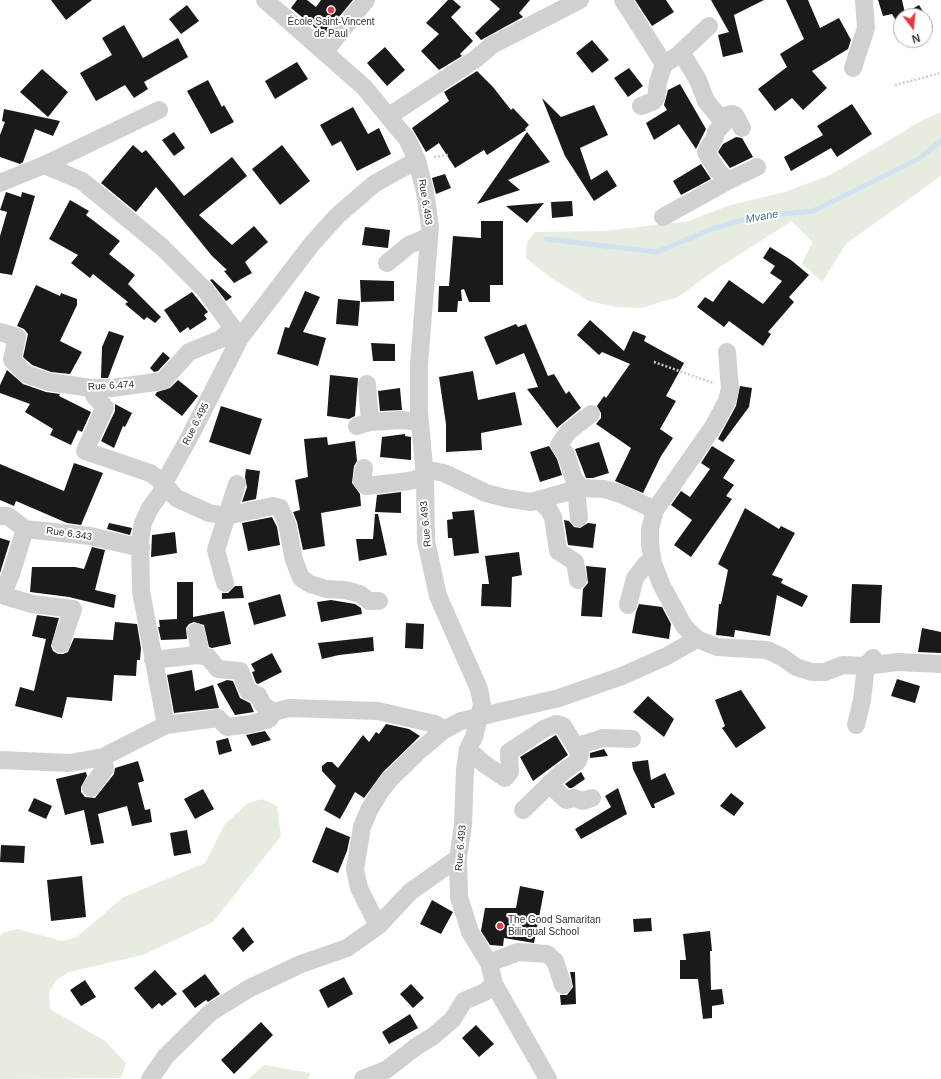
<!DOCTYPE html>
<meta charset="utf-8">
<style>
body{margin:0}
#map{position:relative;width:941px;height:1079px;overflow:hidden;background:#fff;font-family:Helvetica,sans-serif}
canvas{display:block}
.north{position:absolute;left:893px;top:8px;width:40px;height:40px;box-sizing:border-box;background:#fff;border:1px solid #adadad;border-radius:50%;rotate:164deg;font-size:11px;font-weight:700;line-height:16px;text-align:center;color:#333}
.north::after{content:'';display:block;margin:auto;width:14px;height:18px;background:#e63946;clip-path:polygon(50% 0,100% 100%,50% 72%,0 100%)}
</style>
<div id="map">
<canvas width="941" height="1079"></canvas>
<div class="north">N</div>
</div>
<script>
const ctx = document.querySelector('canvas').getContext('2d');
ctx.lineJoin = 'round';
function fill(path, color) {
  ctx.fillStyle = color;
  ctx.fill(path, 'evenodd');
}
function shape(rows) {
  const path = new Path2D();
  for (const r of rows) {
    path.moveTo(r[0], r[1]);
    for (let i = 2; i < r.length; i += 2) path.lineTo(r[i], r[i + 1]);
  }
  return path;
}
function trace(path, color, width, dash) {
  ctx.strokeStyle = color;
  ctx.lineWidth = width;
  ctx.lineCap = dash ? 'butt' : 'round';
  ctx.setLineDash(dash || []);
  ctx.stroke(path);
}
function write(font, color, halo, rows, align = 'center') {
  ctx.font = font + ' Helvetica,sans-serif';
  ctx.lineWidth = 4;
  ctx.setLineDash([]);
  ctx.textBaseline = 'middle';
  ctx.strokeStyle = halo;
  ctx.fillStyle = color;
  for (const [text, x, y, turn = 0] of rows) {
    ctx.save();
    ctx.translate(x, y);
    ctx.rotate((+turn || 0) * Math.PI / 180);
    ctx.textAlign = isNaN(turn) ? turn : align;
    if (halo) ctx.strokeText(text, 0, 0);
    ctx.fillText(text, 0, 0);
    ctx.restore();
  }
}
fill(shape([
 [941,112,941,176,847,243,822,282,802,263,813,242,792,221,721,266,678,297,641,308,616,307,589,301,551,278,526,258,527,242,535,232,605,231,689,221,730,205,785,192,832,174,923,120],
 [262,799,277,806,281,836,213,922,143,955,69,972,56,980,49,993,50,1009,105,1041,126,1063,121,1078,0,1079,0,936,4,932,18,929,62,941,77,937,122,898,205,863,225,824,248,803],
 [264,1065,310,1073,309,1079,248,1079]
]), '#e6ecdf');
trace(shape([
 [546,239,657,252,712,229,752,217,813,211,918,159,941,141]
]), '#cfe2ee', 5);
fill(shape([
 [51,0,92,0,66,20],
 [297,0,307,0,316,7,321,0,353,0,324,35,291,8],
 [448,0,453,0,461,7,451,17,473,41,460,54,462,56,439,70,421,51,439,34,426,23],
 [490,0,530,0,519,13,523,17,481,40,475,33,500,9],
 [635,0,666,0,674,12,652,26],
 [711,0,764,0,734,15,743,52,723,57,718,35,729,32],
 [786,0,808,0,820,28,839,18,851,40,848,49,812,71,827,88,803,110,792,98,775,111,758,89,787,67,780,54,804,39],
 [878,0,902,0,905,13,919,5,933,27,925,32,925,16,901,16,901,29,892,14,883,16],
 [187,5,199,21,181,34,169,19],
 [124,25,143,58,178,38,188,57,144,82,148,89,134,98,125,85,96,101,80,73,112,55,102,38],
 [592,40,609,60,592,73,576,53],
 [385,47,405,70,387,86,367,63],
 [297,62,308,79,275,99,265,81],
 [629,68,643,86,628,97,614,78],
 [42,69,68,92,48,117,20,92],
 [477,71,493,87,511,110,513,108,529,125,525,129,526,130,487,155,484,150,455,168,439,143,426,152,412,128,449,101,444,92],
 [208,80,222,107,224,105,234,122,211,134,187,91],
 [680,84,706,129,696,149,679,124,654,140,646,123,667,110,664,105,668,90],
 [542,98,561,117,594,105,608,135,580,148,591,180,607,170,617,186,594,201,565,156],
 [852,104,872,134,837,157,831,148,791,171,784,157,823,135,817,126],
 [353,107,368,134,379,128,391,154,357,171,341,141,332,146,320,125],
 [4,109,60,121,53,136,35,129,23,162,20,164,0,157,0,135,5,122,2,121],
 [174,132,185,148,174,156,162,140],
 [527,132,550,162,508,180,520,190,477,204],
 [736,137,742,138,753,157,730,168,718,152,723,144],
 [133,145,142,153,146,150,184,196,232,157,247,176,199,215,232,245,254,226,268,242,245,262,252,273,234,283,224,271,227,270,212,256,156,187,136,212,101,183],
 [282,145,310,181,280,205,252,169],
 [701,164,711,179,681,195,673,181],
 [445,174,451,188,436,194,432,178],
 [6,192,21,197,22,192,35,196,12,275,0,273,0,236,7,212,0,210],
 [70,200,89,211,86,215,120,241,109,254,135,275,128,284,161,317,155,323,147,317,144,320,125,304,128,302,93,274,90,278,71,263,78,255,49,239],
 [572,201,573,216,552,218,551,202],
 [544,203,527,223,506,206],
 [481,221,503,221,503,285,490,285,490,302,469,302,464,289,461,290,462,301,458,301,457,312,438,312,439,286,449,286,453,236,481,238],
 [365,227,390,230,388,248,362,245],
 [770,247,791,260,809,275,789,297,794,302,768,332,771,334,763,346,729,321,724,327,697,307,705,297,713,302,729,280,763,304,782,281,770,273,775,266,763,258],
 [212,279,232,297,226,301,210,280],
 [360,280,394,281,394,301,361,302],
 [36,285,60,296,61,293,77,299,77,305,60,341,82,352,70,374,51,372,32,365,23,357,28,334,24,329,17,326],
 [305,291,320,297,303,332,326,338,318,366,277,354,285,327,289,328],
 [192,292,208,312,204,315,207,319,190,330,188,327,180,333,164,310],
 [338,299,360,301,358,326,336,324],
 [590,320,624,351,633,331,646,336,644,341,684,363,666,396,676,401,660,429,673,438,661,456,643,493,615,481,631,448,596,424,601,418,601,413,597,406,604,396,606,398,630,364,602,352,599,355,577,335],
 [516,324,518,327,526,324,548,376,554,374,566,394,569,391,581,408,557,428,527,389,538,387,524,353,496,365,484,337],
 [109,331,124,336,108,378,101,378,102,347],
 [371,343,395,344,395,361,373,361],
 [163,352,170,358,158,371,154,372,150,368],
 [7,370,23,384,46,392,60,394,59,396,91,412,82,432,78,430,71,445,50,435,53,429,25,412,30,404,0,393,0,385],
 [473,371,478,400,515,392,522,425,481,433,482,450,446,452,446,424,439,377],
 [330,375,358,378,355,416,349,419,327,416],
 [178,380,198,396,182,416,155,395,157,392,170,388],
 [740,386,752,388,749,407,723,442,718,439,736,406],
 [400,388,402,410,380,411,378,391],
 [115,404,132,413,125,427,123,426,114,448,101,441,115,411],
 [221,406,262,419,250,455,209,442],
 [405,434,405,436,411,437,411,460,380,457,382,437],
 [327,437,328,445,355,441,357,461,354,466,352,483,360,494,361,506,321,513,325,546,303,550,297,522,293,512,300,510,295,480,308,477,304,439],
 [599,442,609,473,593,478,586,478,575,449],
 [549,446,557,459,562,475,540,482,530,452],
 [712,446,735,460,723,478,734,485,726,496,732,499,691,557,674,545,692,520,671,505,681,491,690,497,710,469,701,463],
 [74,463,103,473,81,525,67,523,16,501,14,506,0,500,0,464,64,491],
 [246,469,260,471,256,499,242,502,247,487,245,477],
 [401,492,401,513,375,512,377,495],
 [745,508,779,529,781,526,795,533,772,575,783,579,781,583,808,596,802,607,777,595,770,636,735,630,734,637,716,635,719,604,721,604,728,570,718,564],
 [474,510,479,553,454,556,452,538,448,538,447,520,453,519,452,512],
 [375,514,378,514,387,555,359,561,356,539,373,539],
 [272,517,277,527,280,545,248,551,242,523],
 [564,520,569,521,574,527,580,528,588,523,596,524,593,548,568,545],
 [109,523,132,528,130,535,107,529],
 [175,532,177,553,151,557,152,535],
 [0,538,10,541,0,573],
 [92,547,105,550,95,590,116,595,114,608,69,597,30,592,32,567,75,567,84,569],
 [519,552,522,575,512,577,511,607,481,606,482,584,489,584,485,556],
 [586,566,606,568,602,617,581,616,583,589,588,583],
 [177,582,193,582,193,617,224,611,231,644,212,648,209,647,204,625,194,622,189,624,186,628,187,639,161,640,158,627,160,627,159,620,177,619],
 [852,584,882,585,880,623,850,623],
 [235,586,242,586,244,598,222,599,222,593,228,593],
 [280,594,286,616,254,625,248,603],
 [331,600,355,604,361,608,362,614,321,622,317,602],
 [639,604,662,607,671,624,669,639,632,633,636,612],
 [37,615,59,618,51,646,53,651,58,654,63,654,68,652,74,638,113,640,115,622,137,624,141,648,140,660,137,660,136,676,114,675,112,701,67,697,62,718,15,706,20,687,34,691,46,639,32,636],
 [406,623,424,624,423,649,405,648],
 [922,628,941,632,941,653,918,652],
 [373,637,374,651,339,655,322,659,318,643],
 [272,653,282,672,258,684,256,683,252,672,255,671,251,664],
 [192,670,195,691,213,685,219,708,174,713,167,675],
 [897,679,920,686,915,703,891,696],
 [227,680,233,681,240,698,250,703,254,712,235,715,217,684],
 [741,690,766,728,736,748,722,728,725,726,715,700],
 [648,696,674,719,664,737,633,712],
 [386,724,409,729,420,736,383,772,364,798,355,792,340,819,324,810,336,786,322,771,322,766,327,762,332,762,338,768,363,735,369,742,376,732,379,734],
 [265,731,271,740,252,746,246,735],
 [556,735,568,755,533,781,520,757],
 [228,738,232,751,219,755,216,741],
 [604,749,608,756,590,758,590,753],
 [648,760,651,780,665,773,675,794,654,804,655,808,652,808,633,769,632,762],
 [138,761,144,781,138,783,145,810,150,809,152,822,132,826,127,806,98,814,104,843,91,845,84,810,65,815,56,779,86,772,87,776,81,787,81,792,85,797,95,798,114,774,115,768],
 [581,772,585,779,572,788,569,788,565,784],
 [618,788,627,814,581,839,575,829,611,807,605,796],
 [203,789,214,809,195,819,184,799],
 [731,793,744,803,734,816,720,806],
 [34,798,52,806,46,819,28,811],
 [326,827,350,837,347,851,338,873,312,862],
 [187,830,191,853,174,856,170,833],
 [1,845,25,846,24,863,0,862],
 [82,876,86,917,51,921,47,880],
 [520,886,544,891,534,943,504,938,503,946,490,945,481,931,485,908,516,908],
 [432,900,453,912,441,934,420,924],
 [651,918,652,931,634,932,633,919],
 [243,927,254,942,243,952,232,938],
 [710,931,712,951,710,951,711,990,722,989,724,1004,712,1006,712,1018,703,1019,698,979,680,979,680,960,686,960,683,934],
 [155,970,177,994,162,1006,159,1003,152,1009,134,988],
 [570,972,575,972,576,1004,561,1005,560,995,567,995,573,987],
 [205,974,220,994,208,1002,206,1000,195,1008,182,991],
 [344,977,353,994,328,1008,319,990],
 [85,980,96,997,81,1006,70,990],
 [411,984,424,998,413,1008,400,994],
 [410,1014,418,1028,389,1044,382,1032],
 [261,1022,273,1035,234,1074,221,1060],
 [476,1025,494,1044,479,1057,462,1038]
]), '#1a1a1a');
trace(shape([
 [895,85,941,73],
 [434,157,448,155],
 [654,362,713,383]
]), '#cdcdcd', 2.5, [2, 2]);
trace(shape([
 [265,0,364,87,407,139,417,160,425,192,430,226,419,364,419,412,425,477,426,541,438,596,479,689,482,705,474,737,468,749,465,770,463,825,458,858,459,897,470,932,489,963,494,984,548,1079],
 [623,0,664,64],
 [325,51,366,0],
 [681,52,698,80,706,101,724,123],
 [853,68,866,28,864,0],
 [641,106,654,101,656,98,658,82,664,64,677,56,709,26],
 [389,116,477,58,492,45,580,0],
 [44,165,82,181,162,247,206,291,240,338],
 [728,181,718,171,706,152,715,137,716,132,724,123,725,116,732,114,735,115,742,128],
 [0,183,44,165,159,110],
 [663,217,728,181,757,167],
 [387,263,409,245,428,237],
 [0,332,17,337,12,360,26,374,49,382,91,388,112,388,163,381,189,352,221,339,226,334,240,338],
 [367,384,370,422],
 [91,388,95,397,105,407,85,451,150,473,164,483,161,493,150,508,143,523,140,540,141,591,166,725],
 [357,426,370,422,401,420,420,422],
 [364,468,362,481,366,486,409,481,425,477],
 [581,488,574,479,566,454,559,445,568,432,591,414],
 [576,489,579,518],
 [540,501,549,510,553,517,558,551,575,562,578,580],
 [655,510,713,427,727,401,730,389,727,352],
 [0,516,8,516,25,529,90,536,141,548],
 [25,529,11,574,3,593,5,596,32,604,73,609,61,644],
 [225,583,216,550,237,484],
 [379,601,369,601,360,594,345,590,326,589,310,584,301,578,294,560,287,524,280,508,273,506,226,516,209,513,176,498,164,483,189,438,240,338,311,245,337,216,374,184,417,160],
 [628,605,635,578,646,564,653,563],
 [196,632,199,646,197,655],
 [697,639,717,647,767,650,782,657,796,667,812,672,825,672,843,665,866,666,897,662,941,664],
 [153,660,197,655,208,657,218,669,240,671,248,691,258,695,263,705,274,712],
 [856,725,862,700,866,666,873,658],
 [577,746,603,738,632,739],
 [468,749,483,763,505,778,510,772,509,752,544,729,556,724,563,726,580,754,578,761,560,774,523,810],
 [0,760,70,763,103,757,166,725,218,718,227,727,251,724,269,719,274,712,289,708,378,711,435,724,444,730],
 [549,784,566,800,574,798,583,801,592,798],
 [91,788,105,768,103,757],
 [378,926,359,888,355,869,362,827,369,810,380,792,390,779,418,752,444,730,461,721,559,698,622,676,667,656,697,639,684,626,662,586,653,563,650,544,650,529,655,510,621,494,604,489,581,488,531,502,505,498,486,493,444,473,424,469],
 [489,963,518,952,547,954,555,961,563,985],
 [150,1079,166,1056,211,1012,250,988,301,964,347,948,378,926,410,892,458,858],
 [363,1079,386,1070,417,1046,432,1037,452,1020,464,1001,485,992,494,984]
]), '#d0d0d0', 18);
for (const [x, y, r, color] of [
 [331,10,4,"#e63946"],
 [500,926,4,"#e63946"]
]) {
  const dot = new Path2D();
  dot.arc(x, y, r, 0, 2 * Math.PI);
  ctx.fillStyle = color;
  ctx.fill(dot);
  trace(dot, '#fff', 1.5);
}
write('10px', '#333', '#fff', [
 ["École Saint-Vincent",331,22],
 ["de Paul",331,34],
 ["The Good Samaritan",508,920,"left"],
 ["Bilingual School",508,932,"left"]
]);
write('10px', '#333', '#fff', [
 ["Rue 6.493",425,202,81],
 ["Rue 6.474",111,386,-3],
 ["Rue 6.495",196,424,-63],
 ["Rue 6.493",426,524,-95],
 ["Rue 6.343",69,534,8],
 ["Rue 6.493",461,848,-85]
]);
write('italic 11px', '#3f7597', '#fff', [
 ["Mvane",762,217,-10]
]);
</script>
